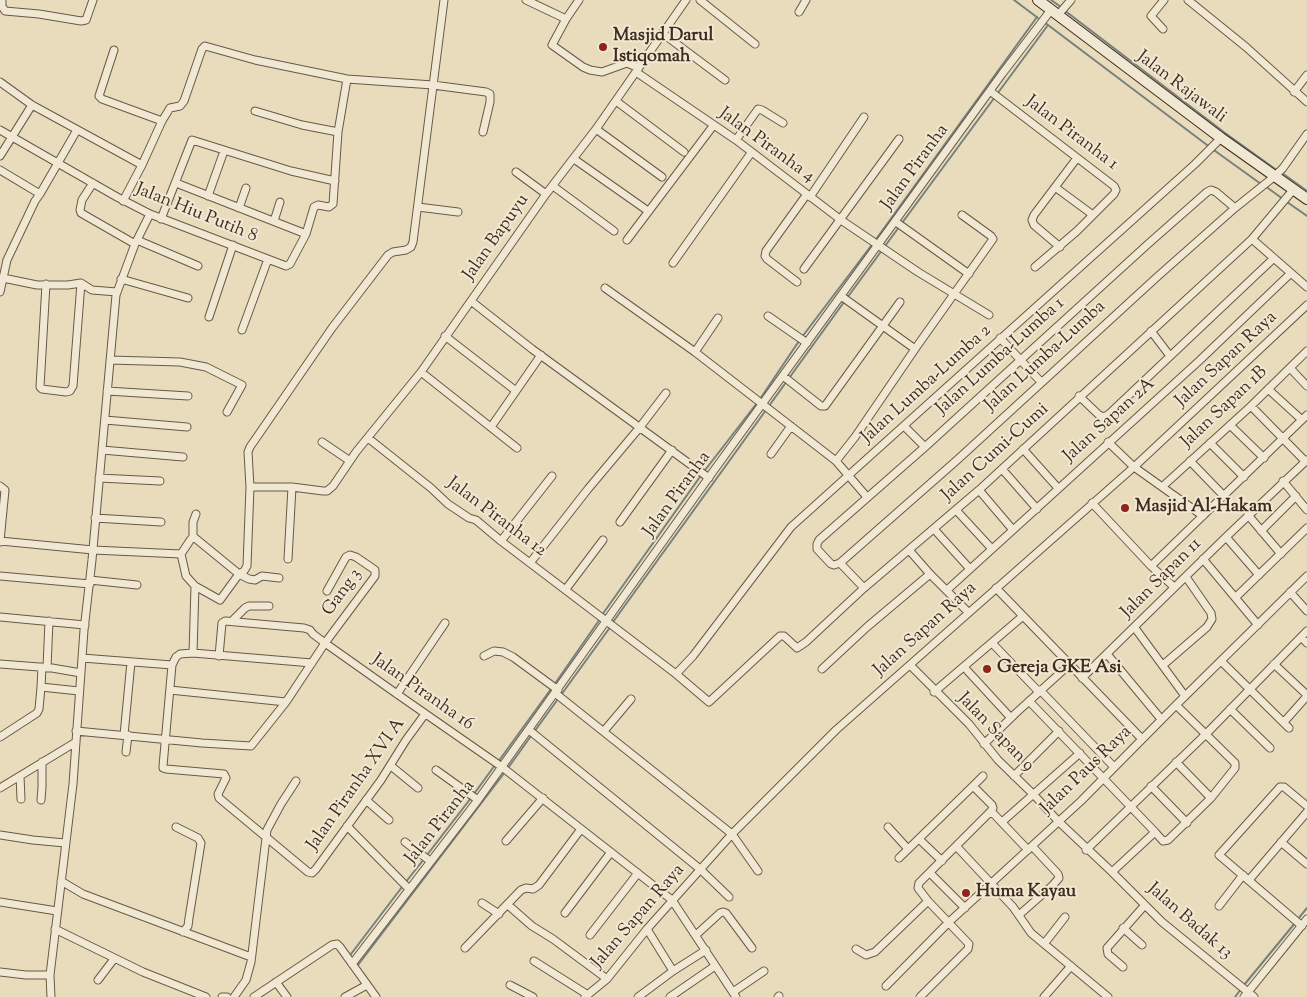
<!DOCTYPE html>
<style>
body{margin:0}
canvas{display:block;background:#e9dcbc}
</style>
<canvas width="1307" height="997"></canvas>
<script>
const ctx = document.querySelector('canvas').getContext('2d');
ctx.lineJoin = 'round';
function shape(rows) {
  const path = new Path2D();
  for (const r of rows) {
    path.moveTo(r[0], r[1]);
    for (let i = 2; i < r.length; i += 2) path.lineTo(r[i], r[i + 1]);
  }
  return path;
}
function trace(path, color, width, dash) {
  ctx.strokeStyle = color;
  ctx.lineWidth = width;
  ctx.lineCap = dash ? 'butt' : 'round';
  ctx.setLineDash(dash || []);
  ctx.stroke(path);
}
function write(font, color, halo, rows, align = 'center') {
  ctx.font = font + ' "Sorts Mill Goudy",serif';
  ctx.lineWidth = 4;
  ctx.setLineDash([]);
  ctx.textBaseline = 'middle';
  ctx.strokeStyle = halo;
  ctx.fillStyle = color;
  for (const [text, x, y, turn = 0] of rows) {
    ctx.save();
    ctx.translate(x, y);
    ctx.rotate((+turn || 0) * Math.PI / 180);
    ctx.textAlign = isNaN(turn) ? turn : align;
    if (halo) ctx.strokeText(text, 0, 0);
    ctx.fillText(text, 0, 0);
    ctx.restore();
  }
}
trace(shape([
 [1014,0,1038,18],
 [1051,0,1061,7],
 [1064,10,1225,133,1278,171],
 [1044,22,1211,148,1261,184],
 [1282,173,1307,191],
 [1265,186,1283,199],
 [1287,202,1307,216],
 [902,223,1048,25],
 [847,298,899,227],
 [802,337,874,242,1037,17],
 [760,399,799,341],
 [602,615,702,474,757,403],
 [613,622,844,302],
 [554,685,600,619],
 [561,695,611,626],
 [534,732,558,699],
 [498,762,551,689],
 [508,768,531,736],
 [474,794,495,765],
 [427,855,471,798],
 [405,883,424,859],
 [1298,919,1307,908],
 [351,954,402,887],
 [358,965,505,772],
 [1244,985,1295,923],
 [1235,997,1241,989]
]), '#77817d', 2);
const minor = shape([
 [2,0,2,6,5,11,39,14,81,21,86,20,93,0],
 [526,0,566,19,552,45,583,67,590,70,602,72,627,63,639,68],
 [700,0,755,44],
 [1188,0,1246,47,1307,102],
 [799,12,806,0],
 [1058,15,1071,0],
 [566,19,579,0],
 [1163,29,1151,16,1164,0],
 [662,33,725,80],
 [114,50,99,96,102,99,162,121],
 [636,72,736,140,841,220,918,272,989,315],
 [0,82,32,105,142,165],
 [990,91,1114,186,1116,190,1114,194,1077,231,1035,267],
 [1294,92,1307,75],
 [616,101,684,152],
 [255,111,302,125,338,132],
 [596,129,662,177],
 [0,130,117,197,150,214,286,266,290,264,306,234],
 [736,140,758,109,762,110,783,123],
 [0,156,32,105],
 [574,159,648,211],
 [0,170,40,194,77,130],
 [516,172,546,194],
 [93,183,82,200,80,210,81,213,135,244],
 [176,183,306,234,314,207,318,205,329,207,333,204,338,132,347,79],
 [553,186,614,231],
 [1055,187,1093,215],
 [208,196,224,151],
 [810,197,864,117],
 [123,201,142,165,162,121,170,108,180,106,184,101,202,49,205,46,255,60,347,79,433,85,486,92,490,94,490,102,483,132],
 [418,207,458,212],
 [239,208,246,188],
 [161,219,192,140,291,171,335,181],
 [274,221,280,202],
 [896,222,969,274],
 [1252,239,1307,287],
 [137,240,198,266],
 [627,240,713,126],
 [1060,247,1034,225,1032,220,1034,215,1077,158],
 [673,263,751,153],
 [804,269,899,139],
 [3,278,37,285,68,285,81,283,92,290,117,292],
 [121,279,188,298],
 [797,282,767,259,765,256,766,251,807,194],
 [46,284,40,387,42,389,66,392,70,391,73,386,81,283],
 [605,288,695,352,836,461,855,437,915,349],
 [0,292,7,260,35,201,40,194],
 [841,296,915,349,993,239,991,236,962,215],
 [471,301,532,349,709,478],
 [768,316,807,343],
 [209,317,233,245],
 [242,330,268,259],
 [1151,331,1170,356],
 [445,336,516,391],
 [1000,338,1041,382],
 [695,352,718,318],
 [110,360,180,362,206,367,242,385,227,412],
 [1290,368,1307,386],
 [421,372,517,448],
 [783,376,821,406,825,406,900,302],
 [1268,389,1302,420],
 [107,391,188,396],
 [1079,396,1099,415,1104,417,1109,414,1274,258],
 [1251,406,1305,461],
 [105,420,187,427],
 [1230,425,1264,458],
 [904,426,925,447],
 [491,427,541,355],
 [368,438,431,488,448,504,469,518,476,520,501,541,676,674,709,702,780,636,784,636,797,648,806,642,864,588,979,490,1252,239,1293,190],
 [322,442,350,461],
 [1108,442,1134,467,1203,516],
 [1210,443,1244,477],
 [1023,449,1058,488],
 [102,450,183,457],
 [771,454,791,426],
 [836,461,867,497],
 [1190,461,1223,495],
 [1002,469,1037,509],
 [99,478,160,481],
 [1283,481,1307,510],
 [0,486,5,490,0,541],
 [250,487,248,452,250,447,332,328,388,255,393,252,406,250,411,247,413,242,444,0],
 [1162,487,1251,406,1307,351],
 [979,490,1013,530],
 [1092,503,1151,566,1174,587],
 [956,510,992,549],
 [1248,515,1281,554],
 [95,518,161,522],
 [620,522,672,450],
 [934,529,970,569],
 [1261,531,1296,496],
 [1226,537,1259,575],
 [193,538,193,522,196,514],
 [501,541,552,476],
 [0,542,0,541,93,550,181,554,186,576,195,586,220,600,239,574,244,571,247,566,250,487,292,487,323,491,327,491,333,486,356,452,421,372,546,194,596,129,686,0],
 [909,550,930,574,968,612],
 [181,554,191,539,195,538,239,574,249,579,255,580,262,576,279,578],
 [288,559,292,487],
 [1203,559,1258,625],
 [530,563,588,489,640,427,666,393],
 [840,563,956,461,1157,277,1235,208,1275,176,1283,168,1307,134],
 [840,563,834,565,831,564,817,549,817,544,819,540,925,447,1148,244,1207,192,1211,190,1216,192,1235,208],
 [840,563,864,588],
 [1151,566,1307,415],
 [0,576,90,584],
 [90,580,137,585],
 [996,588,1142,739],
 [566,589,603,540],
 [947,590,1199,361,1291,273],
 [327,591,346,557,350,555,356,557,375,570,375,576,325,643,397,694,502,767,672,900,736,997],
 [1290,592,1307,611],
 [1236,597,1307,528],
 [0,617,85,625],
 [232,621,245,608,249,606,269,606],
 [1135,628,1185,696],
 [1301,637,1307,643],
 [992,643,1039,692],
 [193,653,195,586],
 [1107,654,1161,719],
 [484,656,494,651,503,652,513,657,558,690],
 [82,658,172,665],
 [1221,661,1289,728],
 [312,663,193,653,180,654,176,657,172,665,163,766,163,768,166,769,224,774,226,778,218,794,219,798,308,872,312,873,316,869,381,780,406,740,425,714],
 [0,664,52,668,81,673],
 [1274,664,1307,695],
 [910,665,969,724,998,760,1034,795,1058,821,1112,872,1155,832,1163,841,1168,840,1211,798,1235,768,1235,763,1176,705],
 [1163,665,1207,627,1212,619,1211,613,1186,577],
 [964,667,1011,718],
 [47,668,49,621],
 [822,669,867,627,930,574],
 [676,674,693,656,791,527,1195,164,1221,138],
 [1082,678,1226,537,1307,460],
 [41,687,42,667],
 [170,690,286,702],
 [1040,690,1114,767],
 [934,692,1023,616],
 [555,693,732,834,758,871],
 [397,694,445,623],
 [1029,701,1155,832],
 [1230,709,1270,748],
 [1284,722,1307,696],
 [529,730,700,869,729,897],
 [76,731,202,743,251,746,286,702,325,643,313,634,310,630,304,628,225,621,222,623,219,656],
 [604,731,631,699],
 [124,735,131,662],
 [0,737,37,713,39,709,41,687,79,691],
 [984,744,1016,713,1070,664],
 [126,752,128,735],
 [1176,762,1211,798],
 [391,766,418,788],
 [436,770,478,800],
 [20,776,21,799],
 [1014,776,1059,731],
 [973,786,983,776],
 [1151,786,1187,823],
 [0,788,76,742],
 [41,800,42,787,42,762],
 [366,800,389,820],
 [991,811,1028,850],
 [1002,822,1080,753],
 [347,826,409,889],
 [176,827,198,838,201,843,189,918,188,926,183,932],
 [888,827,908,849],
 [0,835,33,840,65,843],
 [919,839,942,861],
 [506,841,543,798],
 [405,842,430,861],
 [1281,842,1307,864],
 [957,847,1013,907,1031,933,1108,997],
 [1086,850,1206,734,1307,631],
 [899,858,973,786,992,805,993,808,991,811,919,883,918,888,928,901,969,944,968,949,920,997],
 [1112,872,1162,922,1254,997],
 [930,873,965,908],
 [1249,880,1307,812],
 [61,881,83,894,251,957],
 [0,902,57,911],
 [482,903,499,914],
 [508,905,532,926,553,939,607,979],
 [1219,906,1243,875],
 [565,913,611,852],
 [1019,915,1053,885,1059,878,1058,874,1032,846],
 [1302,926,1219,855,1280,787,1284,787,1307,806],
 [1123,928,1142,945],
 [55,929,143,972,206,997],
 [590,935,638,873],
 [696,935,720,913,723,912,726,913,752,948],
 [1044,944,1065,917],
 [465,948,521,890,526,888,533,889,539,885,581,829],
 [856,949,866,955,875,952,928,901],
 [534,961,588,995],
 [352,964,478,800,712,473,1002,74,1051,10],
 [1123,967,1108,954,1107,948,1144,906],
 [673,971,706,950],
 [0,972,26,975,50,975],
 [98,980,114,959],
 [276,982,287,997],
 [510,985,533,997],
 [886,986,949,922,1081,801,1176,705,1307,576],
 [733,992,764,971],
 [51,997,50,975,73,784,84,630,92,560,116,295,135,244,150,214],
 [222,997,227,997],
 [234,997,246,980,251,962,267,830,281,804,296,781],
 [254,997,332,945,337,944,340,947,376,997],
 [345,997,367,985],
 [585,997,607,979,647,929,732,834,836,730,1134,467,1307,305],
 [638,997,673,971,647,929],
 [670,997,715,966],
 [778,997,779,996],
 [1044,997,1071,966],
 [1244,997,1307,919]
]);
const secondary = shape([
 [1038,0,1221,138,1307,199]
]);
trace(minor, '#6a5846', 9);
trace(secondary, '#3f2c1f', 12);
trace(minor, '#f1e8d3', 7);
trace(secondary, '#f1e8d3', 10);
for (const [x, y, r, color] of [
 [603,47,5,"#8f2418"],
 [1125,508,5,"#8f2418"],
 [987,669,5,"#8f2418"],
 [966,893,5,"#8f2418"]
]) {
  const dot = new Path2D();
  dot.arc(x, y, r, 0, 2 * Math.PI);
  ctx.fillStyle = color;
  ctx.fill(dot);
  trace(dot, '#f1e8d3', 2);
}
write('bold 18px', '#3f2c1f', '#f1e8d3', [
 ["Masjid Darul",613,37],
 ["Istiqomah",613,58],
 ["Masjid Al-Hakam",1135,508],
 ["Gereja GKE Asi",997,669],
 ["Huma Kayau",976,893]
], 'left');
write('18px', '#3f2c1f', '#f1e8d3', [
 ["Jalan Rajawali",1181,88,37],
 ["Jalan Piranha 1",1071,134,37],
 ["Jalan Piranha 4",766,146,36],
 ["Jalan Piranha",916,168,-54],
 ["Jalan Hiu Putih 8",196,214,22],
 ["Jalan Bapuyu",497,238,-55],
 ["Jalan Lumba-Lumba 1",1001,357,-42],
 ["Jalan Lumba-Lumba",1046,357,-42],
 ["Jalan Sapan Raya",1227,360,-43],
 ["Jalan Lumba-Lumba 2",927,385,-42],
 ["Jalan Sapan 1B",1225,408,-43],
 ["Jalan Sapan 2A",1110,421,-42],
 ["Jalan Cumi-Cumi",996,453,-42],
 ["Jalan Piranha",678,495,-54],
 ["Jalan Piranha 12",496,518,37],
 ["Jalan Sapan 11",1162,579,-45],
 ["Gang 3",343,593,-54],
 ["Jalan Sapan Raya",926,630,-42],
 ["Jalan Piranha 16",422,693,35],
 ["Jalan Sapan 9",995,733,46],
 ["Jalan Paus Raya",1087,771,-44],
 ["Jalan Piranha XVI A",357,785,-55],
 ["Jalan Piranha",441,823,-52],
 ["Jalan Sapan Raya",639,917,-49],
 ["Jalan Badak 13",1189,922,41]
]);
</script>
